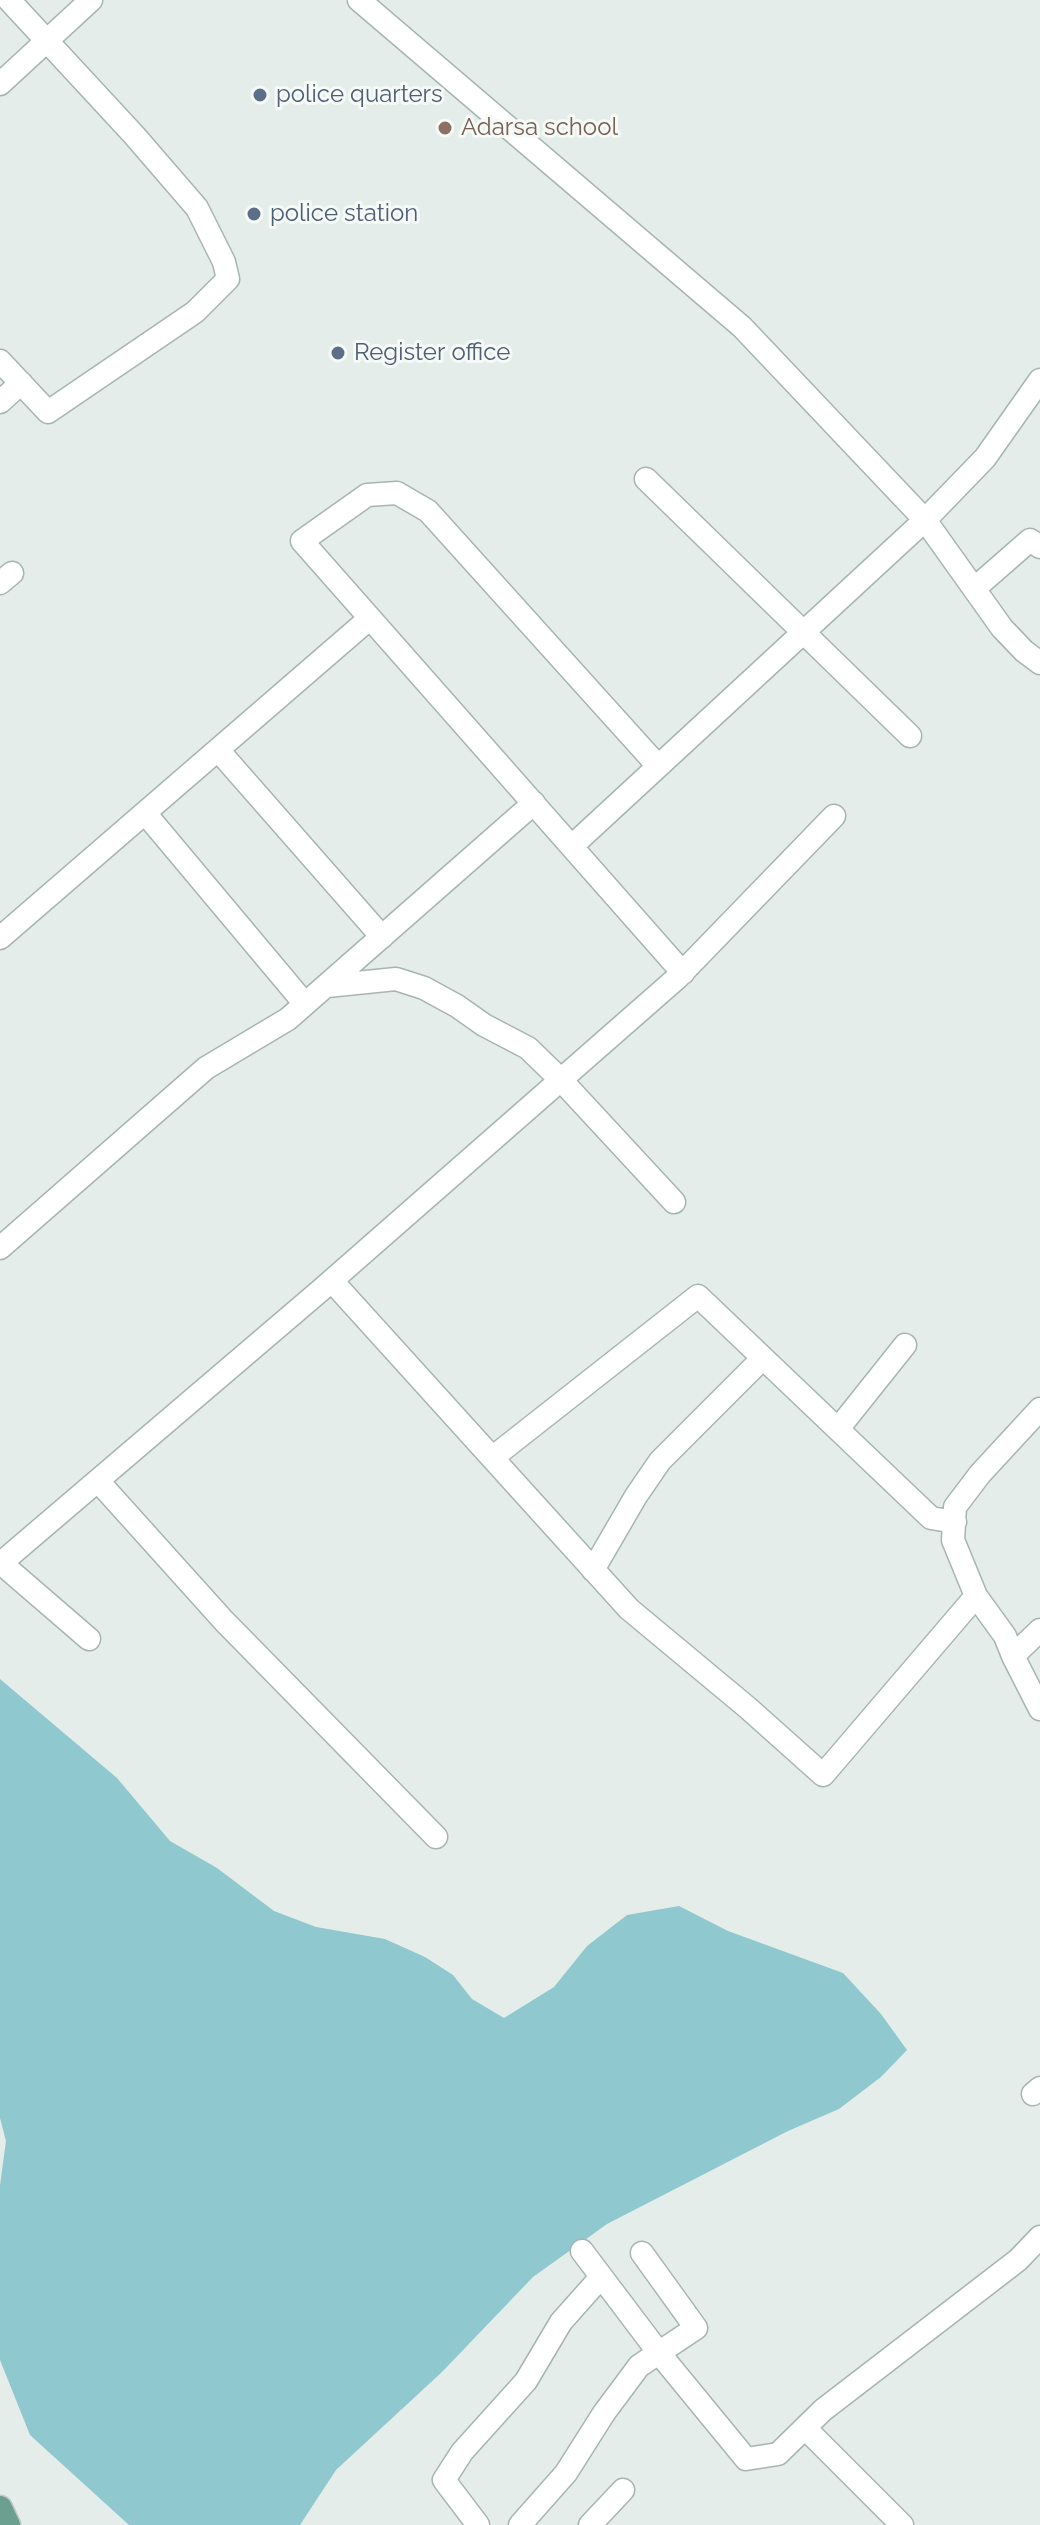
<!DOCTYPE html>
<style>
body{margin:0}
canvas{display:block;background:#e4ede9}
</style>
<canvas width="1040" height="2525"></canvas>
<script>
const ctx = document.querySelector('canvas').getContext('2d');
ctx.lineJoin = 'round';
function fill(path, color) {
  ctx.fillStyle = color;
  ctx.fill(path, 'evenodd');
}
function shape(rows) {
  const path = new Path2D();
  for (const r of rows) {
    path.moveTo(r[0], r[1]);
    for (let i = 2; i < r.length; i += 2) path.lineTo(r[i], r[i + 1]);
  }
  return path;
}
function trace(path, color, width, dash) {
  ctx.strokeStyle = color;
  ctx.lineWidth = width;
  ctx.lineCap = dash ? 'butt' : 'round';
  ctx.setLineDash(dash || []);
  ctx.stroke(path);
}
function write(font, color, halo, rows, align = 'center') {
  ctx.font = font + ' Raleway,sans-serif';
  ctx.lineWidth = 6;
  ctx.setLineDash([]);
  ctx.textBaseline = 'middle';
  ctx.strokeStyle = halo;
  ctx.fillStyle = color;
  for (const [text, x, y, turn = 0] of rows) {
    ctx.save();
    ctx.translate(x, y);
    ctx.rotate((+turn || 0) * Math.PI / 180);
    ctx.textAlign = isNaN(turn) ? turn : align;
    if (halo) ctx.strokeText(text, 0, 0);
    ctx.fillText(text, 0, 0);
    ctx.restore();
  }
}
fill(shape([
 [0,1679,117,1778,170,1841,217,1868,274,1911,316,1927,385,1939,425,1957,453,1975,472,1999,504,2018,554,1987,587,1946,627,1915,679,1906,728,1931,843,1973,881,2014,907,2050,881,2077,839,2109,788,2131,607,2224,533,2277,442,2372,336,2470,300,2525,129,2525,30,2435,0,2360,0,2185,6,2141,0,2118]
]), '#8fc8cf');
const minor = shape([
 [359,0,742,327,925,520,1002,628,1024,651,1040,663],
 [0,84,91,0],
 [0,361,48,412,195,312,228,279,224,262,197,208,134,135,9,0],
 [0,402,21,383],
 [646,479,910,736],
 [0,583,12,573],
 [974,589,1030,540,1040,547],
 [218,750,382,937],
 [658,766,428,511,397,493,367,495,302,541,683,973],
 [145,813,305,1004],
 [572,846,925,520,985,458,1040,380],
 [0,938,369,619],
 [327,986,396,979,424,988,457,1006,484,1025,528,1048,561,1080,674,1202],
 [0,1248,206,1068,288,1019,534,803],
 [332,1281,629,1609,748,1708,823,1775,976,1596],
 [1040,1409,980,1474,955,1507,953,1540,976,1596,1005,1636,1013,1656,1040,1709],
 [838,1429,905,1345],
 [492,1458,698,1296,931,1518,955,1522],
 [98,1481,224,1621,436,1837],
 [1,1563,89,1639],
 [0,1564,321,1290,677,978,834,816],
 [593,1570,636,1496,660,1461,763,1358],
 [1013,1656,1040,1630],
 [1033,2094,1040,2088],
 [582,2251,659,2353,746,2459,778,2454,823,2410,1018,2260,1040,2237],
 [805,2428,902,2525],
 [478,2525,444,2480,462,2452,526,2381,561,2322,601,2277],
 [520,2525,566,2473,604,2413,639,2366,696,2328,642,2253],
 [590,2525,623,2490]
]);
const major = shape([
 [0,2508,8,2525]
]);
trace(minor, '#a7b5b0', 25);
trace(major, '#c2c9c7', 27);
trace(minor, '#fff', 22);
trace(major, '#6ba090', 24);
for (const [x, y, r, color] of [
 [260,95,8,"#5c6f8a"],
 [445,128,8,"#8d6e63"],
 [254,214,8,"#5c6f8a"],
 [338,353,8,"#5c6f8a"]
]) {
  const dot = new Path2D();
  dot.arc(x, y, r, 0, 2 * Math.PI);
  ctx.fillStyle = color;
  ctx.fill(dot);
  trace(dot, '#f5faf7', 3);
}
write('24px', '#4e5e75', '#f5faf7', [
 ["police quarters",276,95],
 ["police station",270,214],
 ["Register office",354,353]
], 'left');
write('24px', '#785e54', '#f5faf7', [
 ["Adarsa school",461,128]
], 'left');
</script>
